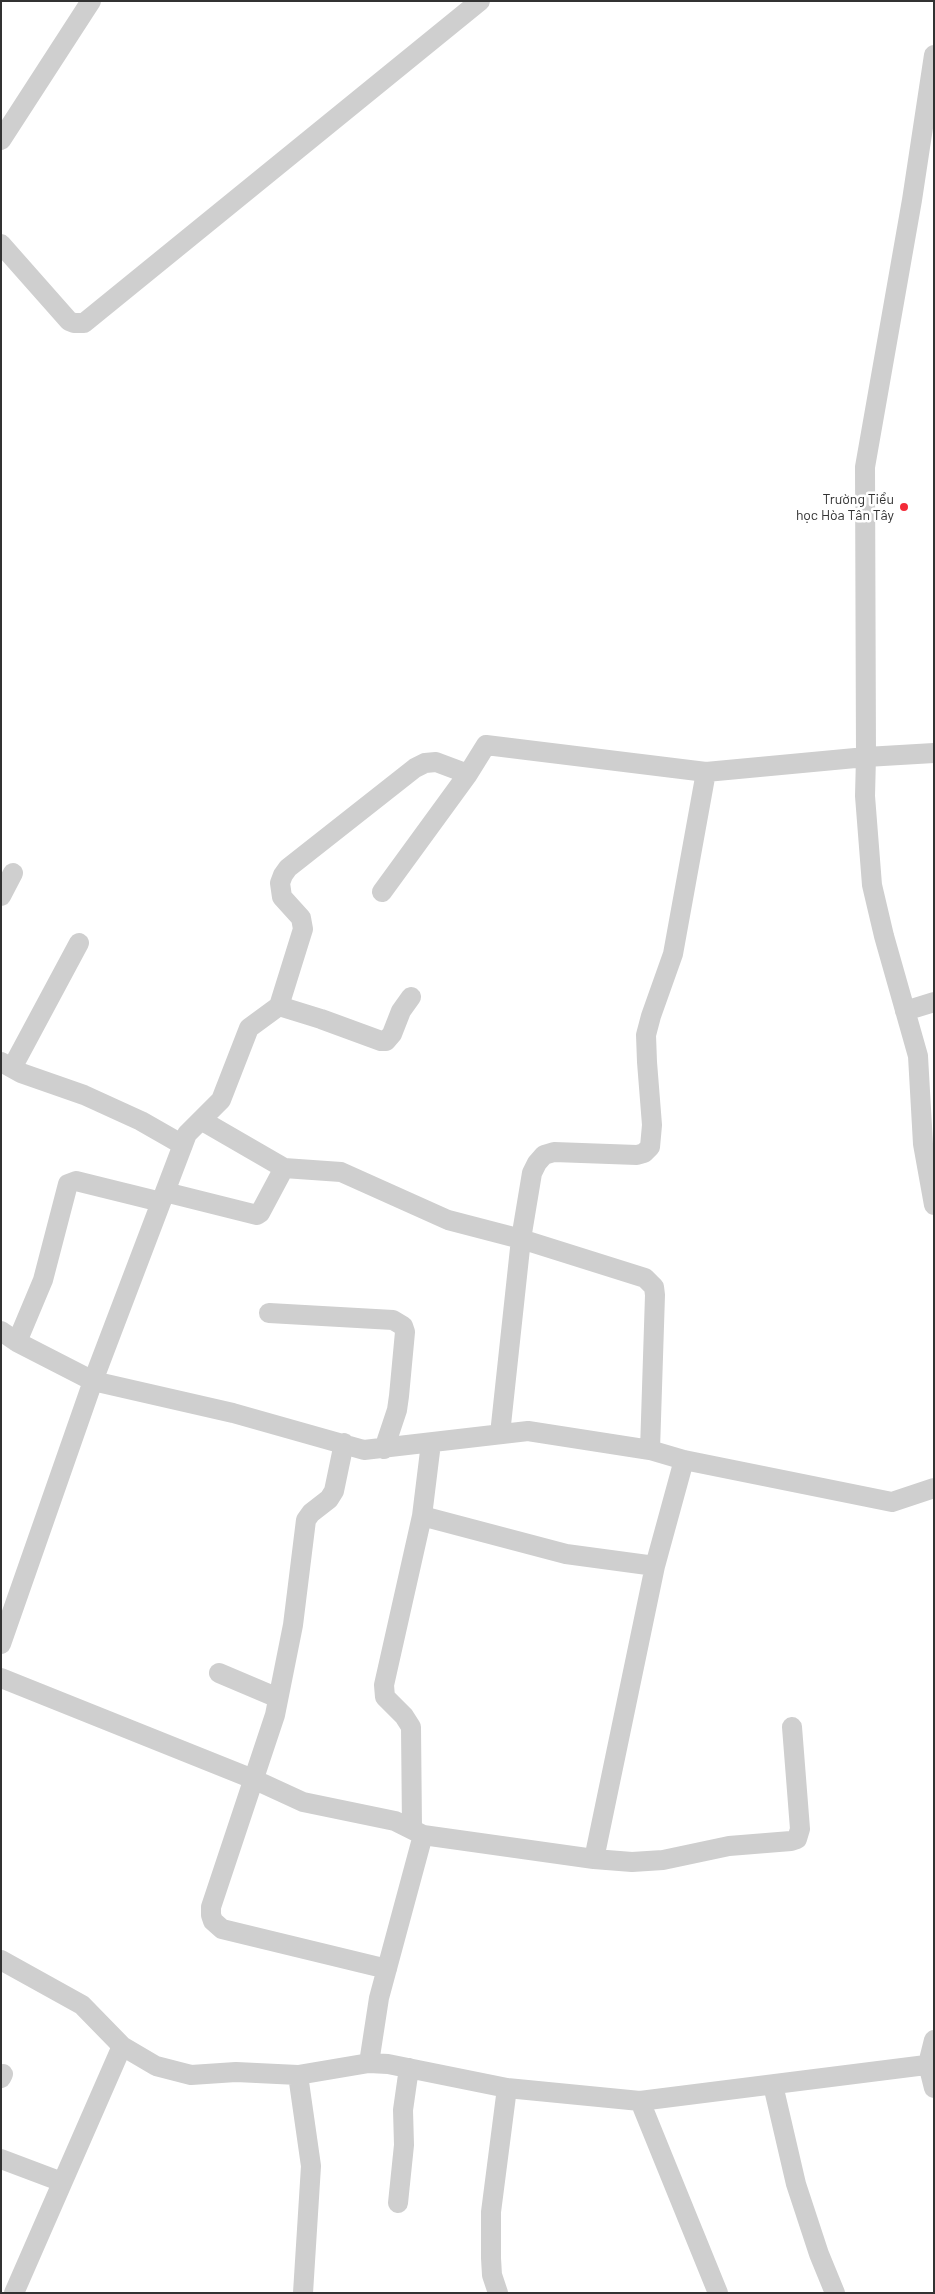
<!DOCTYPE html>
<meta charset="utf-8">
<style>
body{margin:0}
#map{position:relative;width:935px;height:2294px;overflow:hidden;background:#fff;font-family:Barlow,sans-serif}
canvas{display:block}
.frame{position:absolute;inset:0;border:2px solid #323232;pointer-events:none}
</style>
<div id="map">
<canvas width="935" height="2294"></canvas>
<div class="frame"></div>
</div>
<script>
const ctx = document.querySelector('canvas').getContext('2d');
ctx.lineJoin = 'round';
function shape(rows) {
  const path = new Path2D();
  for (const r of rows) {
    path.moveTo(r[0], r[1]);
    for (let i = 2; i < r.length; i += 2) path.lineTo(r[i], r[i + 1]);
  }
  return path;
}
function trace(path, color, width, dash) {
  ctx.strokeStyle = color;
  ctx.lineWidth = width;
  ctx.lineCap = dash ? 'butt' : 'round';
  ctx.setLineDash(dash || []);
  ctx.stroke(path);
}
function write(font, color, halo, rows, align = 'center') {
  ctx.font = font + ' Barlow,sans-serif';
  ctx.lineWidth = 5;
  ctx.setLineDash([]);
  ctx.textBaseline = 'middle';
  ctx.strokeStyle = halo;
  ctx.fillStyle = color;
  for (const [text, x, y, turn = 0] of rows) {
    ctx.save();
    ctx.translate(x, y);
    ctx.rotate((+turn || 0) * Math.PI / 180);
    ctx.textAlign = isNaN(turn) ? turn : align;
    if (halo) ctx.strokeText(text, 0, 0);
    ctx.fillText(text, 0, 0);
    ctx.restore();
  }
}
trace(shape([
 [1,140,91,1],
 [1,244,69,321,74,323,84,323,480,1],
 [934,753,866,757,865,796,872,885,884,936,918,1056,923,1144,934,1205],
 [382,892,468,774,486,745,706,772,866,757,865,467,912,200,934,55],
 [1,896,13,873],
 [279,1006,321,1019,381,1041,386,1041,392,1034,401,1011,411,997],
 [905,1011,934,1002],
 [1,1062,21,1073,84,1095,141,1121,183,1145],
 [12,1068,79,943],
 [201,1120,284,1168,341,1172,448,1220,521,1239,645,1278,654,1287,655,1295,650,1450],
 [165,1192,257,1215,260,1213,284,1168],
 [269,1313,393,1320,403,1326,405,1332,399,1396,397,1410,384,1449],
 [1,1331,17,1342,93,1381,233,1413,364,1450,528,1431,650,1450,684,1460,892,1502,934,1488],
 [17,1342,43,1280,68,1184,76,1181,161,1202],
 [500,1434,521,1239,532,1173,537,1163,544,1155,554,1152,637,1155,644,1153,650,1147,652,1125,647,1062,646,1035,651,1016,673,954,706,772],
 [344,1443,334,1491,329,1499,311,1513,306,1520,293,1625,275,1715,211,1907,211,1915,213,1921,222,1929,387,1969],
 [422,1516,566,1554,655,1566],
 [1,1644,93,1381,187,1134,221,1100,249,1028,279,1006,303,929,301,918,282,897,280,883,283,875,288,868,415,768,425,763,436,762,468,774],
 [219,1673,278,1698],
 [1,1678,253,1779,303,1802,395,1821,423,1835,594,1859,632,1862,663,1860,729,1846,791,1841,797,1839,800,1829,792,1727],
 [412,1828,411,1727,404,1716,385,1697,384,1685,422,1516,431,1443],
 [594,1859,655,1566,684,1460],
 [1,1960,82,2005,122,2046,156,2066,191,2075,236,2072,298,2075,369,2063,388,2064,507,2088,640,2101,934,2064],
 [934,2040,928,2064,934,2088],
 [369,2063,379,1998,423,1835],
 [298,2075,311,2166,303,2293],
 [1,2078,3,2074],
 [773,2085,796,2184,819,2254,835,2293],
 [640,2101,718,2293],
 [1,2159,62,2182],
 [398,2203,404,2145,403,2110,409,2068],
 [14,2293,122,2046],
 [498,2293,492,2275,491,2258,491,2212,507,2088]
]), '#cfcfcf', 20);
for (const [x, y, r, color] of [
 [904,507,5,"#f32a38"]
]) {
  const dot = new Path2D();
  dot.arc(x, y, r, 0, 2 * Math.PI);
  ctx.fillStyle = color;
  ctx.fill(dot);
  trace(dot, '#fff', 2);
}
write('14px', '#323232', '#fff', [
 ["Trường Tiểu",894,499],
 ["học Hòa Tân Tây",894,515]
], 'right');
</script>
